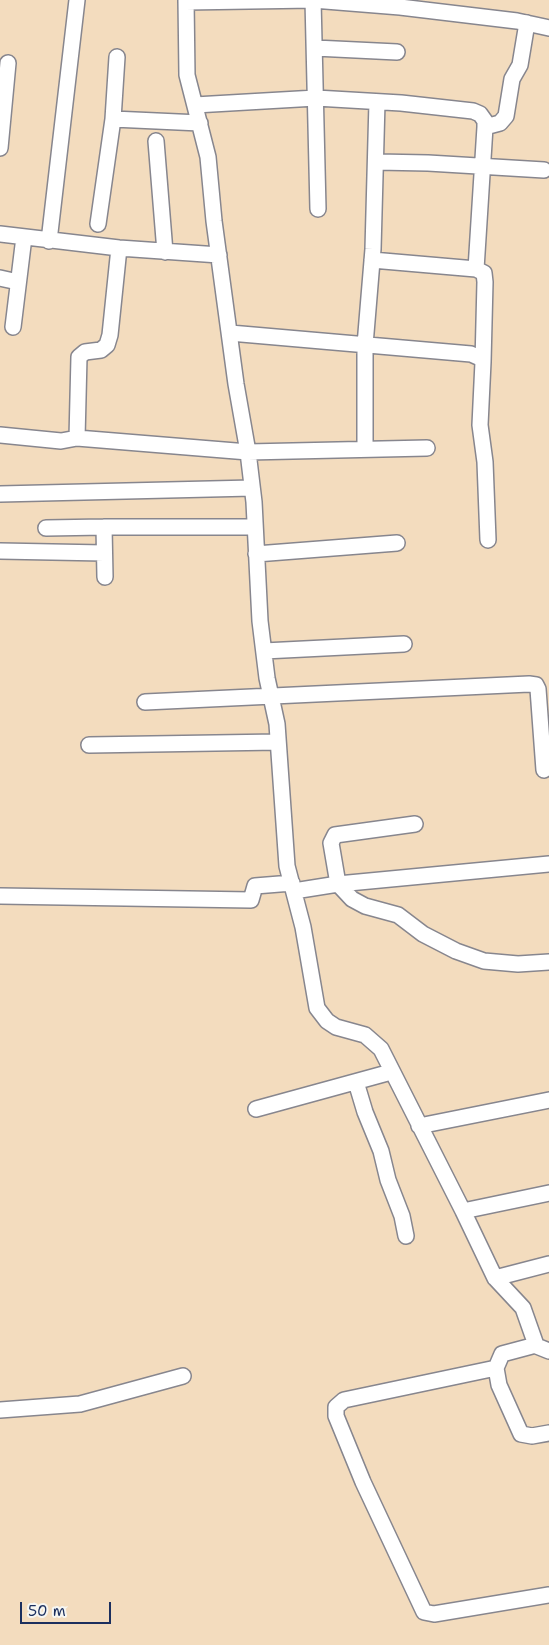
<!DOCTYPE html>
<style>
body{margin:0}
#map{position:relative;width:549px;height:1645px;overflow:hidden;background:#f3dcbe;font-family:"Shantell Sans",sans-serif}
canvas{display:block}
.scale{position:absolute;left:20px;top:1602px;width:91px;height:22px;box-sizing:border-box;border:2px solid #1b2f5e;border-top:0;padding-left:6px;font-size:15px;line-height:18px;white-space:nowrap;color:#1b2f5e;-webkit-text-stroke:4px #f6f6f2;paint-order:stroke}
</style>
<div id="map">
<canvas width="549" height="1645"></canvas>
<div class="scale">50 m</div>
</div>
<script>
const ctx = document.querySelector('canvas').getContext('2d');
ctx.lineJoin = 'round';
function shape(rows) {
  const path = new Path2D();
  for (const r of rows) {
    path.moveTo(r[0], r[1]);
    for (let i = 2; i < r.length; i += 2) path.lineTo(r[i], r[i + 1]);
  }
  return path;
}
function trace(path, color, width, dash) {
  ctx.strokeStyle = color;
  ctx.lineWidth = width;
  ctx.lineCap = dash ? 'butt' : 'round';
  ctx.setLineDash(dash || []);
  ctx.stroke(path);
}
const minor = shape([
 [186,0,187,75,208,157,214,221,236,384,248,452,254,502,260,621,267,678,277,724,287,866,303,927,317,1008,327,1021,336,1027,365,1035,381,1049,463,1211,495,1278,523,1308,535,1342,532,1346,502,1354,496,1368,499,1385,521,1434,532,1436,549,1433],
 [313,0,318,209],
 [186,2,313,0,400,7,517,21,549,28],
 [315,48,397,52],
 [195,105,316,98,401,103,473,111,480,114,485,121,485,127,476,269],
 [113,119,200,123],
 [485,127,500,123,506,116,512,79,520,65,527,23],
 [156,141,165,252],
 [0,148,8,63],
 [377,162,428,163,544,170],
 [98,224,113,119,117,57],
 [0,234,119,248,219,255],
 [49,241,77,0],
 [372,260,476,269,484,273,485,282,483,362],
 [0,278,18,282],
 [13,327,24,237],
 [230,333,471,354,480,358,483,362,480,425,485,462,488,540],
 [0,435,61,441,77,438,79,357,85,352,101,350,107,345,110,335,119,248],
 [77,438,248,452,427,448],
 [365,449,365,345,373,249,377,102],
 [0,494,252,488],
 [46,528,104,527],
 [0,551,104,553],
 [256,554,397,543],
 [105,577,104,527,254,527],
 [264,651,404,644],
 [145,702,529,684,536,685,538,689,544,770],
 [89,745,278,742],
 [415,824,335,835,331,843,338,884,352,899,365,906,398,915,423,934,456,951,484,961,518,964,549,962],
 [294,891,338,884,549,864],
 [0,896,251,900,255,886,292,883],
 [356,1082,365,1112,381,1151,388,1180,402,1216,406,1236],
 [256,1109,391,1072],
 [419,1126,549,1100],
 [463,1211,549,1193],
 [495,1278,549,1264],
 [534,1345,549,1351],
 [496,1368,344,1400,336,1407,336,1416,363,1482,424,1612,434,1614,549,1595],
 [0,1410,80,1404,183,1376]
]);
trace(minor, '#87868e', 18);
trace(minor, '#fff', 15);
</script>
